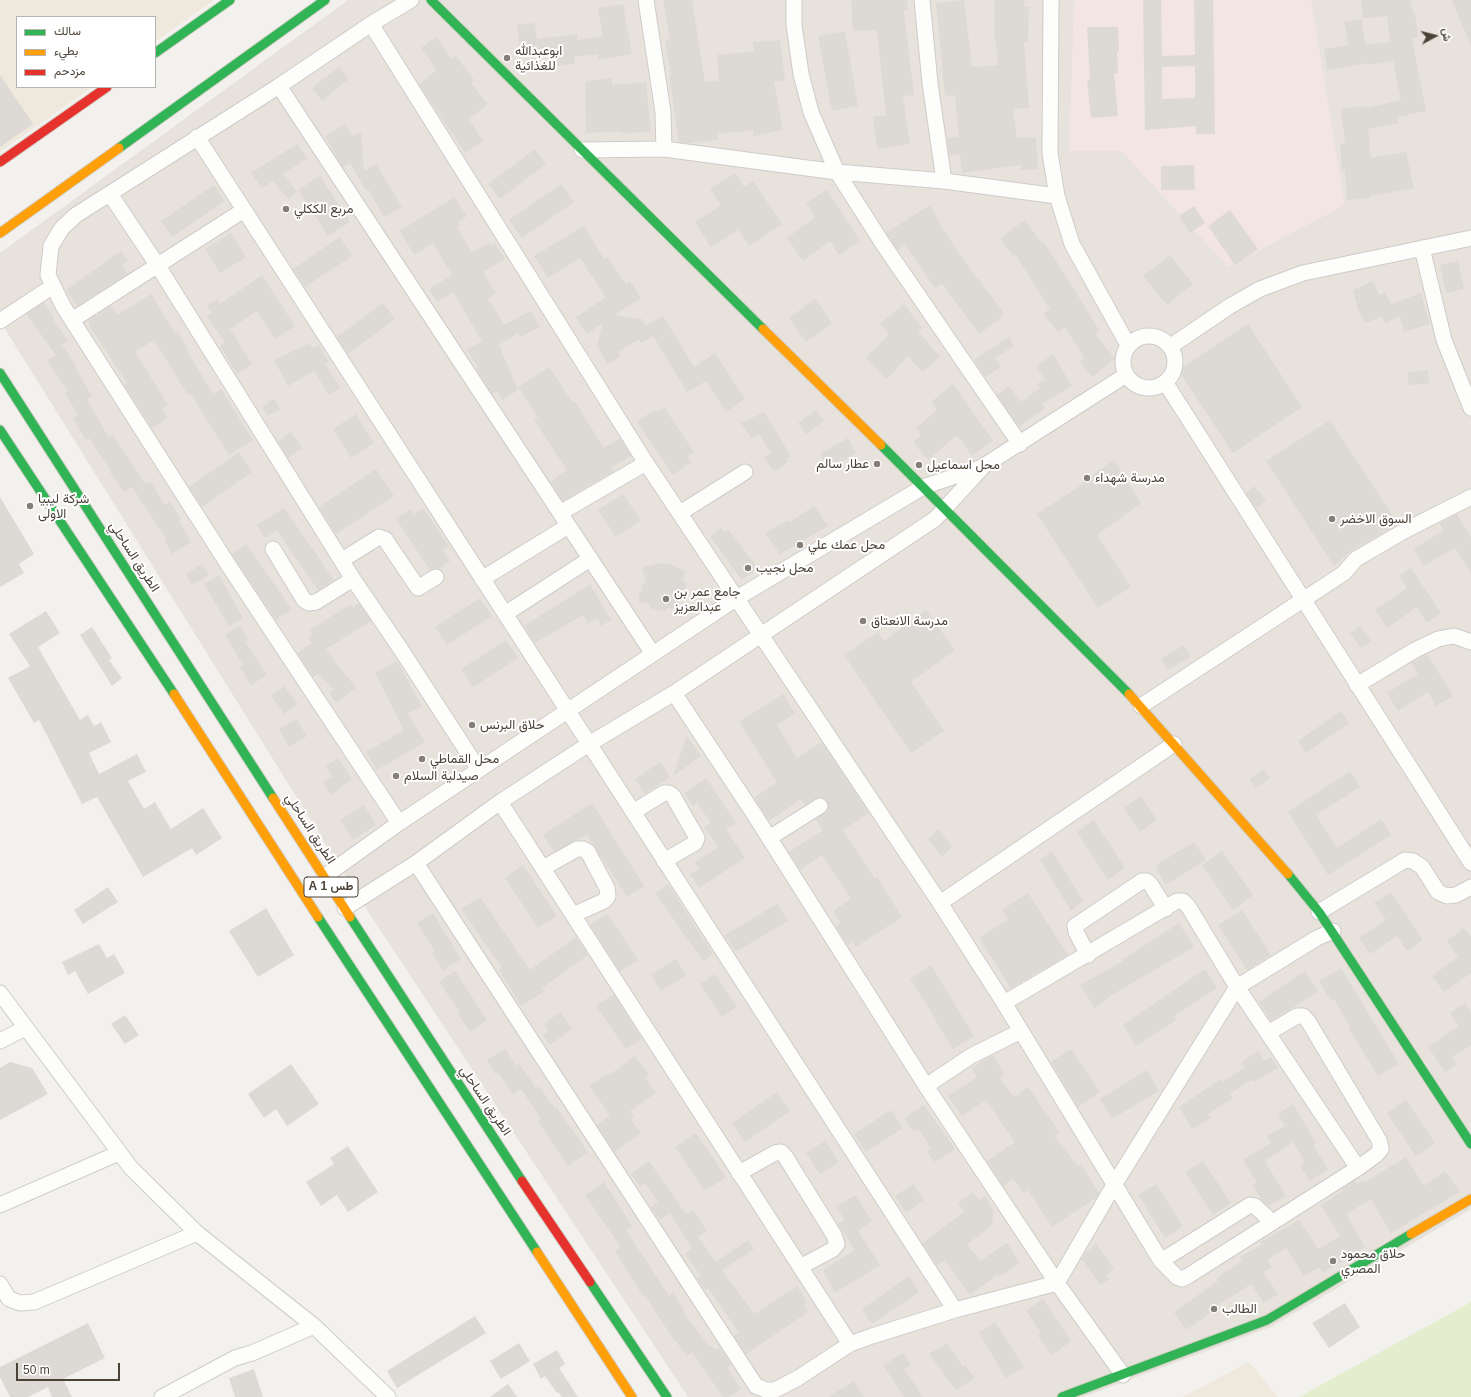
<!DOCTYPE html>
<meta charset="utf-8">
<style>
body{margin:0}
#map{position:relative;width:1471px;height:1397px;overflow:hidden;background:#f3f1ee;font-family:Arial,Vazirmatn,sans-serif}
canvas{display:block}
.legend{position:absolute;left:16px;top:16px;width:140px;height:72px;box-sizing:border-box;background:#fff;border:1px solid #b7b3af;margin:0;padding:5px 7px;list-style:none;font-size:12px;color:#4b4238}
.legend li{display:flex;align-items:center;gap:8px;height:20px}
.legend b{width:20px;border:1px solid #b7b3af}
.north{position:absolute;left:1415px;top:16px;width:40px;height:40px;-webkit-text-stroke:3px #fff;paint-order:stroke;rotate:83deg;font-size:11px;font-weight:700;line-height:16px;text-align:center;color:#4b4238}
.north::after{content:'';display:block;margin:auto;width:14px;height:18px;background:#4b4238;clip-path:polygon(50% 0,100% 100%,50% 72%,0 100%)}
.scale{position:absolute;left:16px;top:1363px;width:104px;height:18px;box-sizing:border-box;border:2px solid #4b4238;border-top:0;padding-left:5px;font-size:12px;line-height:14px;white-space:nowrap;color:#4b4238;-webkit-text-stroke:3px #fff;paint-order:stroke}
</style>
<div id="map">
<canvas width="1471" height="1397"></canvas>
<ul class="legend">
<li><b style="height:5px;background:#30b455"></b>سالك</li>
<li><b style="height:5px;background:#ff9f0a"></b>بطيء</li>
<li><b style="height:5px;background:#e5322d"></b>مزدحم</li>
</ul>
<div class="north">ش</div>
<div class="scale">50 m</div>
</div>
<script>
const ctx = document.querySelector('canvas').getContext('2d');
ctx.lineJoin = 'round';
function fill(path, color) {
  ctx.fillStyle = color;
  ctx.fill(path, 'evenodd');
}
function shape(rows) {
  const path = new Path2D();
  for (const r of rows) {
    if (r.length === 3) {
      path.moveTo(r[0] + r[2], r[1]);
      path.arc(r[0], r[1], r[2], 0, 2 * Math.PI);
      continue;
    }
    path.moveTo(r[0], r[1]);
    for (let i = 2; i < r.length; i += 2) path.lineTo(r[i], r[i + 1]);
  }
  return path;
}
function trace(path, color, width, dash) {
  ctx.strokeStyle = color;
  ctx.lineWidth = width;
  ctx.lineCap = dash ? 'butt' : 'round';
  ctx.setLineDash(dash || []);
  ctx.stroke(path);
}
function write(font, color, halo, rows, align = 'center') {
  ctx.font = font + ' Arial,Vazirmatn,sans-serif';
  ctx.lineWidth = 4;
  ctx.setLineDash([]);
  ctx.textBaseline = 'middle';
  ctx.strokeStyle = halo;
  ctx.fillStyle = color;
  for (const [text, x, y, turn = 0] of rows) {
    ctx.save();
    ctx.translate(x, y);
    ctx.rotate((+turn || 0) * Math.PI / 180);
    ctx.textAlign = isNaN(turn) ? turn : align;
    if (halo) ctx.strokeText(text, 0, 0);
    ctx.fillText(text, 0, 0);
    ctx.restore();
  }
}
fill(shape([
 [348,0,1471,0,1471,1209,1271,1327,1083,1397,688,1397,365,907,0,321,0,253]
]), '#e7e2db');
fill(shape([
 [0,0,214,0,155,42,155,17,17,17,17,87,92,87,0,152],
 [1249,1362,1278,1397,1183,1397]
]), '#eee8dd');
fill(shape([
 [1074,0,1311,0,1345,205,1228,267,1121,151,1069,151]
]), '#f2e5e3');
fill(shape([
 [1471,1302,1471,1397,1299,1397]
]), '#e4eece');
fill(shape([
 [663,0,692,0,705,82,719,81,717,55,754,51,753,42,780,40,785,80,774,82,783,130,754,136,753,130,718,134,718,140,688,143,679,142,669,75,671,75,665,40,670,39],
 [851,0,907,0,908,10,904,11,914,95,903,96,910,144,877,149,873,117,886,115,877,30,853,31],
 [964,0,972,67,998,65,996,41,994,41,995,0,1025,0,1024,7,1029,7,1028,42,1024,42,1029,108,1013,109,1017,138,1036,137,1038,169,1021,170,1021,165,962,173,960,154,950,156,947,138,959,137,955,95,945,96,936,3],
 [1143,0,1161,0,1162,56,1195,55,1194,0,1213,0,1215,134,1196,134,1196,126,1145,130],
 [1195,66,1195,98,1162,99,1162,67],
 [1361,0,1410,0,1413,13,1415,13,1418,37,1412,38,1426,111,1397,117,1398,123,1368,129,1371,158,1406,152,1414,188,1370,196,1370,198,1347,200,1345,169,1342,170,1340,144,1345,143,1341,109,1366,106,1366,108,1401,100,1393,61,1369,65,1369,63,1327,70,1324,49,1349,45,1344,22,1361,19,1366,45,1390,42,1387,16,1363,18],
 [1452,0,1471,0,1471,46],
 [623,4,632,54,599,60,598,54,574,57,575,64,555,66,553,49,520,53,517,25,535,23,537,39,577,34,578,40,603,36,598,8],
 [1087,27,1118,27,1119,52,1117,52,1118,73,1114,73,1118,116,1091,118,1087,80,1090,79],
 [845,31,858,106,832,111,818,36],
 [436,37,452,59,456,56,474,80,471,83,488,104,469,119,483,141,465,153,419,84,437,70,421,48],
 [339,67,349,79,322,101,312,88],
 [0,75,33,124,0,147],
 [612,78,612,85,646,82,651,131,622,134,622,132,586,133,585,81],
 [345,124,352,136,361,132,364,171,376,164,402,207,384,217,369,190,366,191,350,163,343,167,325,136],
 [297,144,307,158,283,174,297,192,288,199,273,181,262,188,251,173],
 [535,149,546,164,500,199,488,184],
 [1194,165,1195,190,1161,190,1161,166],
 [735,173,744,187,753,181,782,224,749,246,738,230,711,247,695,222,721,205,710,189],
 [320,176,350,222,328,236,298,190],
 [561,184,574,202,522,238,509,220],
 [214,185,225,201,172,237,161,221],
 [827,190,860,241,839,255,830,241,803,261,787,238,815,217,806,203],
 [454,197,467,216,458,222,460,226,457,227,472,253,490,242,492,245,495,243,505,259,483,272,496,294,488,298,504,325,531,311,540,327,520,337,518,333,499,345,518,390,503,400,497,391,492,394,476,368,478,367,467,350,482,341,453,292,437,302,429,289,452,275,433,243,414,255,400,231],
 [930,205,944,231,977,279,978,278,1003,312,1003,316,979,334,942,283,935,288,905,245,898,250,886,233],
 [1194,206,1205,223,1190,233,1179,216],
 [1230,210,1258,249,1235,265,1208,226],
 [1025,220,1042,243,1044,242,1067,278,1099,330,1095,333,1115,359,1092,377,1080,361,1085,358,1065,328,1058,332,1043,314,1050,309,1015,254,1013,256,1000,238],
 [584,226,604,259,607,257,626,284,630,281,641,298,615,315,642,319,646,326,663,316,694,367,715,353,745,399,726,412,706,381,687,392,653,336,641,343,639,339,618,352,621,356,608,364,597,346,603,323,587,334,576,317,606,297,580,258,548,278,534,256],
 [231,233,246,257,220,273,205,249],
 [340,237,352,256,305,287,293,269],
 [121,251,128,260,122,265,128,274,77,306,66,290],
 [1170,255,1193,284,1167,305,1143,276],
 [1458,261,1464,289,1446,293,1440,265],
 [262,275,295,326,275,339,257,311,230,329,252,364,237,374,220,346,225,342,207,316,212,313,207,306,217,299,220,304],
 [1373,281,1379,295,1385,292,1391,304,1421,293,1430,324,1404,332,1400,316,1386,323,1381,317,1365,323,1358,309,1353,290],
 [151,294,175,333,178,332,189,350,187,351,213,394,221,389,253,440,229,455,190,393,188,395,154,340,135,352,168,405,162,408,168,418,152,428,124,385,127,383,89,326,91,325,88,321,111,306,117,315],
 [815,299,832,323,806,342,789,318],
 [44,302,54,318,53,319,68,341,62,345,76,366,75,367,92,396,87,399,109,438,113,435,145,484,150,481,165,505,170,502,181,519,179,521,191,542,172,554,165,541,167,540,132,487,124,492,110,472,111,471,89,438,86,440,73,418,78,415,65,393,68,391,47,361,56,355,26,314],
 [383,303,395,319,348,354,337,337],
 [904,304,922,328,918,331,940,357,922,372,908,356,887,379,866,358,889,334,880,323],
 [1248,324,1302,407,1233,453,1178,370],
 [1009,337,1014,346,995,358,1001,367,985,377,974,360],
 [310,343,313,348,319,345,329,362,325,364,340,388,329,395,314,371,288,386,274,360],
 [1053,354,1072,386,1042,404,1045,408,1019,427,997,395,1009,386,1021,402,1040,388,1037,384,1045,379,1036,367],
 [549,367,573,403,575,402,604,448,620,438,631,456,611,468,614,471,563,501,551,481,567,470,534,420,538,417,518,387],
 [1428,370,1429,383,1409,385,1407,373],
 [953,384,993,441,972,456,957,435,928,460,913,442,921,435,916,428,937,410,931,402],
 [274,399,280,409,268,416,262,407],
 [664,407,694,452,687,456,691,462,673,475,637,422,655,409,657,412],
 [816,410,824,421,806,434,798,423],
 [764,412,791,456,786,459,788,462,774,472,764,458,771,453,759,434,752,439,741,423],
 [356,414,374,443,351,458,333,429],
 [1330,420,1398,524,1351,551,1334,566,1266,461],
 [291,432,302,448,288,458,278,441],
 [848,438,856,453,829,469,820,454],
 [239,452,252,472,202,507,189,487],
 [1114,460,1141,503,1097,535,1131,587,1098,608,1037,514,1083,484,1082,482],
 [376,469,394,496,336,534,319,507],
 [1254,486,1266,500,1256,509,1246,493],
 [623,494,641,520,616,537,598,510],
 [0,497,34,554,19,564,24,573,0,587],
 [814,506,828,526,780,554,765,533,789,520,790,522],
 [284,508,334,580,318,590,277,531,265,538,257,525],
 [423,508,449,546,443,551,450,561,438,569,430,570,396,519,410,509,414,514],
 [1457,514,1471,538,1471,573,1455,548,1423,566,1414,549,1444,530,1439,523],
 [722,528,724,532,728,529,758,568,742,580,710,537],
 [246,544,292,609,276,620,232,554],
 [660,563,672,565,685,571,683,582,687,583,684,599,678,599,678,609,667,608,665,611,649,608,650,604,639,602,639,595,643,589,641,586,646,582,642,568],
 [202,564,209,575,192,585,186,574],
 [1411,568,1441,613,1427,623,1417,607,1387,628,1375,610,1407,588,1399,576],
 [219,575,243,618,229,626,204,584],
 [590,584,611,620,601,626,597,619,588,624,583,615,535,643,524,626],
 [480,598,492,616,447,645,435,627],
 [359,603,371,621,326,649,356,688,336,703,329,693,334,689,318,674,313,677,297,653,312,643,308,637,313,634,310,630,351,604,353,607],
 [926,610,955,650,911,682,944,731,911,753,844,655,878,632,884,641],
 [46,611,60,633,38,647,80,720,88,715,94,726,101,722,111,742,89,753,99,774,137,754,146,772,128,781,144,809,155,802,171,829,203,808,222,838,196,855,192,848,143,877,97,797,82,804,39,720,34,723,8,678,30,666,9,634],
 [240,626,248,640,245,642,267,675,251,685,240,667,243,665,225,635],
 [1360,626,1371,641,1361,648,1350,633],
 [92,627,112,658,109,660,122,678,112,686,80,635],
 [506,640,518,658,473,687,461,669],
 [1184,645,1190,657,1167,670,1161,659],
 [1427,654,1453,696,1436,706,1428,692,1398,711,1387,693,1418,674,1411,663],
 [397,661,422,706,408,714,425,742,377,770,366,752,404,730,375,673],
 [284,686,298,704,284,714,271,696],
 [783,694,795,713,777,725,797,758,822,742,869,813,843,830,875,879,877,877,902,917,856,947,853,942,848,945,836,927,841,923,833,911,851,899,822,855,800,870,789,852,823,830,815,819,828,811,827,801,819,797,805,805,801,799,769,821,754,798,777,782,739,722],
 [1341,711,1349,723,1306,753,1298,741],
 [296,719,307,736,289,747,279,729],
 [687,736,701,756,673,776],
 [338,758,352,779,331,795,323,783,332,777,326,766],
 [660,762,670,777,645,794,635,779],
 [1263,769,1270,778,1256,788,1249,780],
 [1350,771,1360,787,1316,815,1337,848,1381,819,1391,835,1328,875,1288,812],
 [706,778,736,823,726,829,745,858,699,888,690,874,699,869,695,862,718,847,704,827,711,823,697,803,693,806,684,793],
 [1141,796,1157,820,1140,832,1124,808],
 [592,803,644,886,627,897,587,835,554,852,543,835],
 [364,805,376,825,353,840,340,820],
 [1094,820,1125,868,1108,880,1077,832],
 [938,829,952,847,942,857,928,839],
 [1194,842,1206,860,1166,885,1155,866],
 [1052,851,1083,901,1071,911,1040,860],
 [1222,851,1253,895,1233,910,1202,865],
 [523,865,557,916,538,928,505,878],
 [668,884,713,954,703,961,655,893],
 [108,887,118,902,83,924,74,910],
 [1391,892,1423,940,1407,951,1397,936,1370,954,1359,938,1386,920,1374,903],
 [1028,893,1068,955,1011,988,979,938,1008,919,1002,910],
 [480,897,530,970,576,937,588,955,542,988,545,991,521,1006,499,970,502,968,461,909],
 [777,904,788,921,735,952,725,935],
 [266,908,294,955,258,977,229,931],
 [1242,910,1271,955,1247,970,1218,925],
 [433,913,461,959,443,970,432,953,435,951,417,923],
 [607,913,638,960,620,972,590,925],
 [1179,923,1194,947,1105,999,1106,1000,1095,1008,1080,985,1123,961,1122,960],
 [1464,928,1471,937,1471,973,1444,992,1432,976,1458,957,1447,941],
 [99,944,107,958,114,954,125,973,88,994,75,971,68,975,62,962],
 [676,959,686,975,661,991,651,975],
 [931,965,974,1036,953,1049,936,1022,937,1021,910,979],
 [1341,968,1399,1064,1378,1076,1349,1029,1351,1028,1334,999,1331,1001,1319,981],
 [1205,969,1217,988,1174,1016,1176,1020,1136,1046,1123,1025],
 [455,971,487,1020,470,1032,458,1014,460,1012,439,982],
 [1305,971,1318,992,1271,1021,1259,1002],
 [715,974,737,1007,722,1017,700,984],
 [614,994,642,1039,626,1049,596,1006],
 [1465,1003,1471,1012,1471,1045,1452,1057,1457,1064,1445,1072,1428,1047,1459,1026,1450,1013],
 [560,1012,572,1029,550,1045,543,1036,549,1031,544,1024],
 [125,1015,139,1035,125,1044,111,1024],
 [505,1049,516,1066,519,1063,536,1088,539,1086,555,1109,557,1108,588,1152,568,1166,538,1121,541,1119,521,1089,513,1095,498,1072,495,1074,487,1060],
 [1071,1049,1100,1092,1078,1107,1051,1062],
 [1258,1051,1264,1061,1271,1057,1278,1068,1254,1082,1252,1079,1230,1094,1233,1098,1208,1114,1211,1118,1192,1129,1179,1107,1221,1079,1223,1082,1245,1067,1242,1062],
 [992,1055,1005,1074,1000,1078,1014,1097,1028,1087,1059,1132,1054,1136,1078,1166,1081,1164,1099,1193,1096,1198,1052,1227,1028,1190,1023,1193,1013,1179,1003,1186,987,1161,1015,1142,986,1100,962,1116,948,1096,977,1077,972,1068],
 [635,1056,649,1075,645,1077,656,1093,630,1111,634,1117,631,1119,641,1133,615,1152,597,1125,610,1115,589,1086,607,1074,608,1076],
 [10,1062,32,1068,48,1094,0,1120,0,1068],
 [291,1064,319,1104,287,1126,276,1109,264,1118,248,1094],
 [1147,1070,1159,1091,1112,1119,1100,1099],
 [777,1092,790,1111,745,1142,732,1123],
 [1406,1100,1435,1143,1416,1156,1387,1113],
 [1293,1104,1316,1143,1313,1145,1328,1169,1310,1181,1300,1166,1305,1162,1293,1142,1266,1160,1268,1164,1267,1165,1286,1196,1269,1206,1262,1201,1253,1185,1257,1182,1243,1160,1271,1143,1267,1136,1285,1126,1278,1114],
 [924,1105,955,1149,935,1162,927,1151,931,1148,918,1129,913,1131,904,1118],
 [891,1110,903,1128,866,1152,854,1134],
 [696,1133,726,1177,705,1191,675,1147],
 [825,1141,839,1162,820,1174,806,1153],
 [348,1146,378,1192,348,1212,337,1195,321,1206,306,1182,334,1164,330,1158],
 [1406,1157,1424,1186,1445,1171,1460,1192,1391,1233,1371,1199,1346,1214,1365,1247,1323,1273,1319,1267,1304,1276,1286,1248,1267,1260,1272,1268,1263,1272,1278,1294,1264,1303,1251,1284,1215,1307,1216,1309,1186,1330,1174,1312,1218,1281,1216,1278,1242,1261,1240,1257,1262,1245,1260,1242,1299,1220,1318,1249,1340,1236,1321,1205,1343,1191,1342,1189,1355,1180,1357,1184,1363,1180,1365,1182],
 [649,1161,686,1214,693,1210,707,1231,698,1237,716,1262,748,1240,754,1249,722,1270,754,1314,797,1286,807,1302,804,1305,808,1312,746,1354,734,1336,739,1333,708,1288,706,1290,697,1279,701,1276,685,1254,692,1248,670,1213,660,1220,651,1207,658,1202,645,1183,640,1187,631,1174],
 [1203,1161,1231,1203,1213,1215,1185,1172],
 [604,1182,632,1226,626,1230,669,1296,673,1293,685,1312,684,1313,709,1346,711,1345,715,1350,720,1347,731,1365,727,1368,741,1389,729,1397,723,1397,692,1352,687,1356,668,1331,645,1295,643,1296,615,1251,621,1247,585,1195],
 [913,1184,924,1200,906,1213,895,1196],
 [1156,1184,1183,1226,1165,1238,1138,1195],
 [973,1192,979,1200,985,1196,994,1212,991,1227,967,1244,980,1261,1007,1243,1020,1263,999,1277,997,1275,970,1295,945,1260,937,1265,922,1243,964,1212,958,1203],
 [855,1195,872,1221,858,1231,880,1265,835,1293,823,1270,855,1250,838,1224,845,1220,836,1207],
 [1096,1244,1114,1269,1106,1275,1109,1279,1100,1285,1082,1259,1085,1253],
 [909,1276,919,1292,872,1324,862,1309],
 [1043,1299,1071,1341,1052,1355,1038,1336,1041,1333,1026,1311],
 [1345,1303,1360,1327,1329,1348,1312,1323],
 [475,1316,486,1333,397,1388,387,1371],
 [995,1322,1024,1367,1006,1378,979,1333],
 [88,1323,105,1358,63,1379,72,1397,52,1397,48,1387,28,1397,10,1397,0,1377,0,1367],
 [519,1343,530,1361,501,1379,490,1361],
 [947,1343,963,1367,965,1365,975,1378,956,1390,929,1354],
 [557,1350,565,1364,559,1368,578,1397,562,1397,558,1392,557,1393,545,1376,541,1379,533,1364],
 [903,1353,911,1365,904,1369,923,1397,904,1397,883,1365],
 [254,1369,263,1397,235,1397,229,1378],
 [854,1381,864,1397,828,1397],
 [508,1384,517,1397,490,1397]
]), '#dddad6');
const street = shape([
 [646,0,663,112,664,149],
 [794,0,794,25,801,74,811,112,837,172,883,244,1020,444],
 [922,0,930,83,944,181],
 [1051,0,1050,153,1057,196,1072,244,1128,345],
 [371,24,646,463,940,903,1004,1003,1161,1261,1177,1277,1182,1279,1188,1276,1358,1168,1237,987,1188,906,1183,901,1177,901,1004,1003],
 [279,86,653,654],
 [197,137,955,1310],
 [582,150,664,149,837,172,944,181,1057,196],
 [110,194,158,266,353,579,400,648,479,770],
 [1422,248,1444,340,1471,408],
 [72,320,244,210],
 [0,321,53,286],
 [1149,362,26],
 [1171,346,1230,306,1260,289,1303,273,1471,238],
 [1165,382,1471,863],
 [560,513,646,463],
 [680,513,745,472],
 [273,549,304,600,309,603,316,602,353,579],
 [342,560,379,537,385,539,418,588,436,577],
 [482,579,568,526],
 [505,614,590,559],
 [1357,685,1415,650,1438,639,1454,636,1471,642],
 [674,693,754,814,926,1086,1057,1283,1123,1375],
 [1141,706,1344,573,1356,559,1406,530,1471,497],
 [500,802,850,1344],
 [633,812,664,793,669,793,673,796,697,838,695,843,664,861],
 [399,823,229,566,63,306,48,275,51,246,62,228,76,215,279,86,371,24,411,0],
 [769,838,820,806],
 [416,863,756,1386,766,1390,775,1390,798,1378,850,1344,872,1336,955,1310,1057,1283,1114,1185,1237,987,1317,938,1333,931],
 [543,868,577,849,583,849,588,852,607,888,608,896,604,901,573,915],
 [325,876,399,823,737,598,923,487,982,467,1126,375],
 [940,903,1174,744],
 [345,908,416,863,500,802,589,744,674,693,935,519,981,469],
 [1319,912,1405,860,1413,861,1422,867,1438,892,1447,896,1456,895,1471,887],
 [1088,955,1076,932,1075,926,1142,881,1147,881,1151,885,1166,909],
 [0,993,131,1168,197,1233,314,1326,388,1397],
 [1268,1033,1297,1016,1303,1016,1308,1021,1379,1140,1381,1149,1376,1155,1358,1168],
 [0,1041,25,1028],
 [926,1086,971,1056,1021,1031],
 [739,1173,775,1153,781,1152,785,1156,834,1235,837,1244,832,1250,800,1267],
 [0,1205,119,1153],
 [1161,1261,1250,1205,1255,1206,1272,1222],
 [0,1284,9,1299,20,1303,34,1302,197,1233],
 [162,1397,235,1358,252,1353,314,1326]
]);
const fast = shape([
 [431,0,763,329],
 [155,53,230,0],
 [119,148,325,0],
 [0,373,273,798],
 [0,430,174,694],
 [881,445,1129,694],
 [1288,874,1319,912,1471,1144],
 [318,917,537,1252],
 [350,917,522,1181],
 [590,1282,667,1397],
 [1062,1397,1267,1320,1411,1234]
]);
const slow = shape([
 [0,233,119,148],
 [763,329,881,445],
 [174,694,318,917],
 [1129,694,1288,874],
 [273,798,350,917],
 [1411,1234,1471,1199],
 [537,1252,632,1397]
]);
const jam = shape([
 [0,162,107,87],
 [522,1181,590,1282]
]);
trace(street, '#cfccc8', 17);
trace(fast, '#d3cec4', 11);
trace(slow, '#d3cec4', 11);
trace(jam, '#d3cec4', 11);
trace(street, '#fdfdfc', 15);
trace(fast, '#30b455', 9);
trace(slow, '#ff9f0a', 9);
trace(jam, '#e5322d', 9);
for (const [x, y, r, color] of [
 [507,58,4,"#867f78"],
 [286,209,4,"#867f78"],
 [877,464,4,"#867f78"],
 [919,465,4,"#867f78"],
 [1087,478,4,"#867f78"],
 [30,506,4,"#867f78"],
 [1332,519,4,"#867f78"],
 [800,545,4,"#867f78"],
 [748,568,4,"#867f78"],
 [666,599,4,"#867f78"],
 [863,621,4,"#867f78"],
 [472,725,4,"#867f78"],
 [422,759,4,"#867f78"],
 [396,776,4,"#867f78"],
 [1333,1261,4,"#867f78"],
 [1214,1309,4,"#867f78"]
]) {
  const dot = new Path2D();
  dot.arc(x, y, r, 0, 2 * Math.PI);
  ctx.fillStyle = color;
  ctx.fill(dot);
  trace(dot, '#fff', 1.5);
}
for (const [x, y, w] of [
 [331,887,54]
]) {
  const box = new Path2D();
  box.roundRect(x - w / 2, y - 10, w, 20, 3);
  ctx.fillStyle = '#fff';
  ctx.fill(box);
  trace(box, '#4b4238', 1);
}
write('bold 12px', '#4b4238', null, [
 ["A 1 طس",331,887]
]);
write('13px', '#4b4238', '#fff', [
 ["ابوعبدالله",515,51],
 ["للغذائية",515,66],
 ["مربع الككلي",294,209],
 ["عطار سالم",869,464,"right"],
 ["محل اسماعيل",927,465],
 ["مدرسة شهداء",1095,478],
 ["شركة ليبيا",38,499],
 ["الاولى",38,514],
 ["السوق الاخضر",1340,519],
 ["محل عمك علي",808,545],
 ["محل نجيب",756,568],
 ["جامع عمر بن",674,592],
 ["عبدالعزيز",674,607],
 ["مدرسة الانعتاق",871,621],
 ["حلاق البرنس",480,725],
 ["محل القماطي",430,759],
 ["صيدلية السلام",404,776],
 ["حلاق محمود",1341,1254],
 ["المصري",1341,1269],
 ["الطالب",1222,1309]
], 'left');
write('13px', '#4b4238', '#fff', [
 ["الطريق الساحلي",134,557,57],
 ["الطريق الساحلي",310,829,57],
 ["الطريق الساحلي",485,1101,56]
]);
</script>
